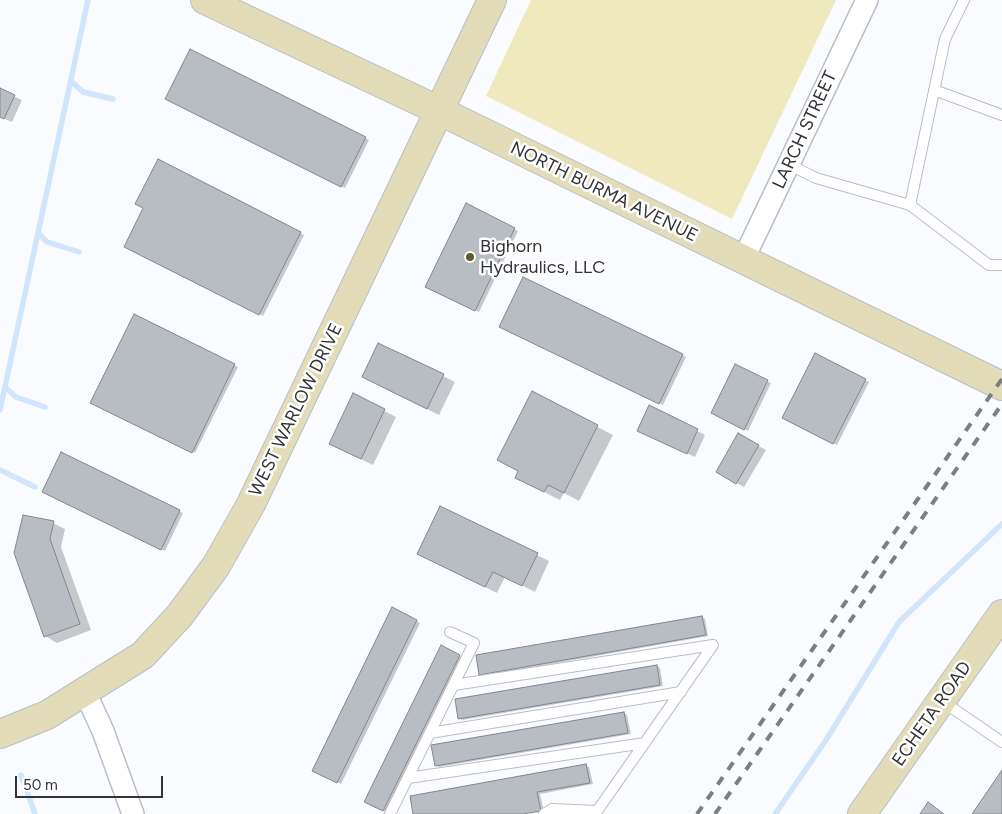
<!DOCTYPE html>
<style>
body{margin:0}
#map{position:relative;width:1002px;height:814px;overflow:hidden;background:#f9fbfe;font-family:Figtree,sans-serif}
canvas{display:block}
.scale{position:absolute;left:15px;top:776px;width:148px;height:22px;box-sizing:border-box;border:2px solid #313336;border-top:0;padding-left:6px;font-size:15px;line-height:18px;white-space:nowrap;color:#313336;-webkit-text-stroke:4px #fff;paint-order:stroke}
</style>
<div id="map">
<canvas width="1002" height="814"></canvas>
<div class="scale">50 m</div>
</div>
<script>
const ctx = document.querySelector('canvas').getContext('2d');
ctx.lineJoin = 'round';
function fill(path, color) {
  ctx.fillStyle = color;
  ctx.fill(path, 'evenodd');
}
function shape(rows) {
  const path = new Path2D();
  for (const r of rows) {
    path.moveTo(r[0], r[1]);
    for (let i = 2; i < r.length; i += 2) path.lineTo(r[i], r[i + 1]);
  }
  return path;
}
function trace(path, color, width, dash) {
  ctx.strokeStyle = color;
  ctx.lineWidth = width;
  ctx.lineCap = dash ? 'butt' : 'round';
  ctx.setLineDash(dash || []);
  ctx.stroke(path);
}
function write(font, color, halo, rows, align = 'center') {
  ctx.font = font + ' Figtree,sans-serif';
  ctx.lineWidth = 5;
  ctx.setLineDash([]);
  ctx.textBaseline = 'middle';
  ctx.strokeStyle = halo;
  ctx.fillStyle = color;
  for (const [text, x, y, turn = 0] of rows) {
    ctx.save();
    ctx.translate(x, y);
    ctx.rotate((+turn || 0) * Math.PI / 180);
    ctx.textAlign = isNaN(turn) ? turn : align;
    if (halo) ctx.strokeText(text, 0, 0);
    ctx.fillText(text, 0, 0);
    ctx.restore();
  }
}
fill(shape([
 [531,0,836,0,732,219,486,96]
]), '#efeabd');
fill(shape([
 [191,51,369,140,345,188,167,99],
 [0,90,22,100,12,122,0,117],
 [158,161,304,235,263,316,125,246,145,208],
 [466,205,518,231,479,312,430,288],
 [523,279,686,357,663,405,504,328],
 [135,316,238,367,195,453,92,402],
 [379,344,455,382,439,415,363,377],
 [815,355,869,382,837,445,784,418],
 [735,366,771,383,748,431,712,413],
 [532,393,613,435,579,501,564,493,560,500,532,486],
 [353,395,396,417,373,465,342,450],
 [650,407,705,435,695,457,646,434],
 [738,435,766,450,744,487,717,472],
 [47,494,179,511,183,513,165,551],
 [441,508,549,561,535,592,505,577,497,593,430,560],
 [53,523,65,529,61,547,91,630,57,643,45,636,15,553],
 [393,609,420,623,341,784,314,770],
 [702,617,705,619,708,636,484,676,480,674],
 [442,647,463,658,386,812,365,802],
 [657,666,660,668,663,686,462,720,459,718],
 [624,713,627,715,631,734,439,767,436,765],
 [586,765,589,767,593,784,540,794,544,812,414,814]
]), '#0003');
trace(shape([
 [71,81,83,92,113,99],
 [38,233,47,242,79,252],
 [5,387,16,397,45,407],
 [0,410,88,0],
 [0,470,35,487],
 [21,775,35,814],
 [775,814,826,740,899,622,1002,524]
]), '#d1e5fc', 5.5);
const building = shape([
 [190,49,366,137,341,187,165,99,190,49],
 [0,88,15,95,4,119,0,117,0,88],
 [158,159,301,232,259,315,124,247,143,208,135,204,158,159],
 [466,203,515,228,475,311,425,287,466,203],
 [523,277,683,354,659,404,499,327,523,277],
 [134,314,235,364,192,453,90,403,134,314],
 [378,343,444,374,427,409,362,377,378,343],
 [815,353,866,379,833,444,782,418,815,353],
 [735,364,768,380,744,430,711,413,735,364],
 [532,391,598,425,564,493,548,485,544,492,515,478,518,471,497,460,532,391],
 [353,393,385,409,361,459,329,444,353,393],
 [649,405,698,429,687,454,637,431,649,405],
 [738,433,759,445,736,484,716,472,738,433],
 [61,452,180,510,161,550,42,492,61,452],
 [440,506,538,553,522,586,493,572,485,587,417,554,440,506],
 [23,515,54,521,50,539,80,624,44,637,14,553,23,515],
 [392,607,417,620,337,783,312,771,392,607],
 [702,616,706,635,479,675,476,655,702,616],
 [441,645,460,655,383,811,364,802,441,645],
 [657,665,660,685,458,719,455,699,657,665],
 [624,712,628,733,435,766,431,745,624,712],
 [586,764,590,783,537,792,541,811,523,814,413,814,410,796,586,764],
 [1002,770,1002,814,972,814,1002,770],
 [928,802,944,814,920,814,928,802]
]);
fill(building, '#b7bdc3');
trace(building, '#81878d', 1);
const lane = shape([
 [964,0,945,39,910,205,989,265,1002,265],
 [934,90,1002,115],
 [788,164,816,178,910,205],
 [454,685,713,645,595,814],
 [942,701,1002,742],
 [430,733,681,692],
 [408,778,645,743],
 [390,814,474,643,450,632],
 [544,814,552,809,597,811]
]);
const street = shape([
 [743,260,867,0],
 [85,692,103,731,133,814]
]);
const secondary = shape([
 [205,0,440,111,1002,386],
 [0,734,47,715,143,655,180,615,216,566,251,504,492,0],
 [862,814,1002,614]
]);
trace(lane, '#b9bfc5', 12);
trace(street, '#b9bfc5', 24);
trace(secondary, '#b9bfc5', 30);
trace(lane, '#fff', 10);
trace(street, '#fff', 21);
trace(secondary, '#e2ddb8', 28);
trace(shape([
 [697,814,1002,379],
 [715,814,1002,404]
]), '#7c7e81', 4, [9, 9]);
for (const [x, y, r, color] of [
 [470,257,5,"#635c29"]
]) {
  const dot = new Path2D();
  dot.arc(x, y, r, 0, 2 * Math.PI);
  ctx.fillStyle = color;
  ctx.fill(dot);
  trace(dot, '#fff', 2);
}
write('18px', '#313336', '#fff', [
 ["LARCH STREET",805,130,-65],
 ["NORTH BURMA AVENUE",604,192,26],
 ["WEST WARLOW DRIVE",296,410,-64],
 ["ECHETA ROAD",932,714,-55]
]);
write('18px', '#313336', '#fff', [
 ["Bighorn",480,247],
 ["Hydraulics, LLC",480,268]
], 'left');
</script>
